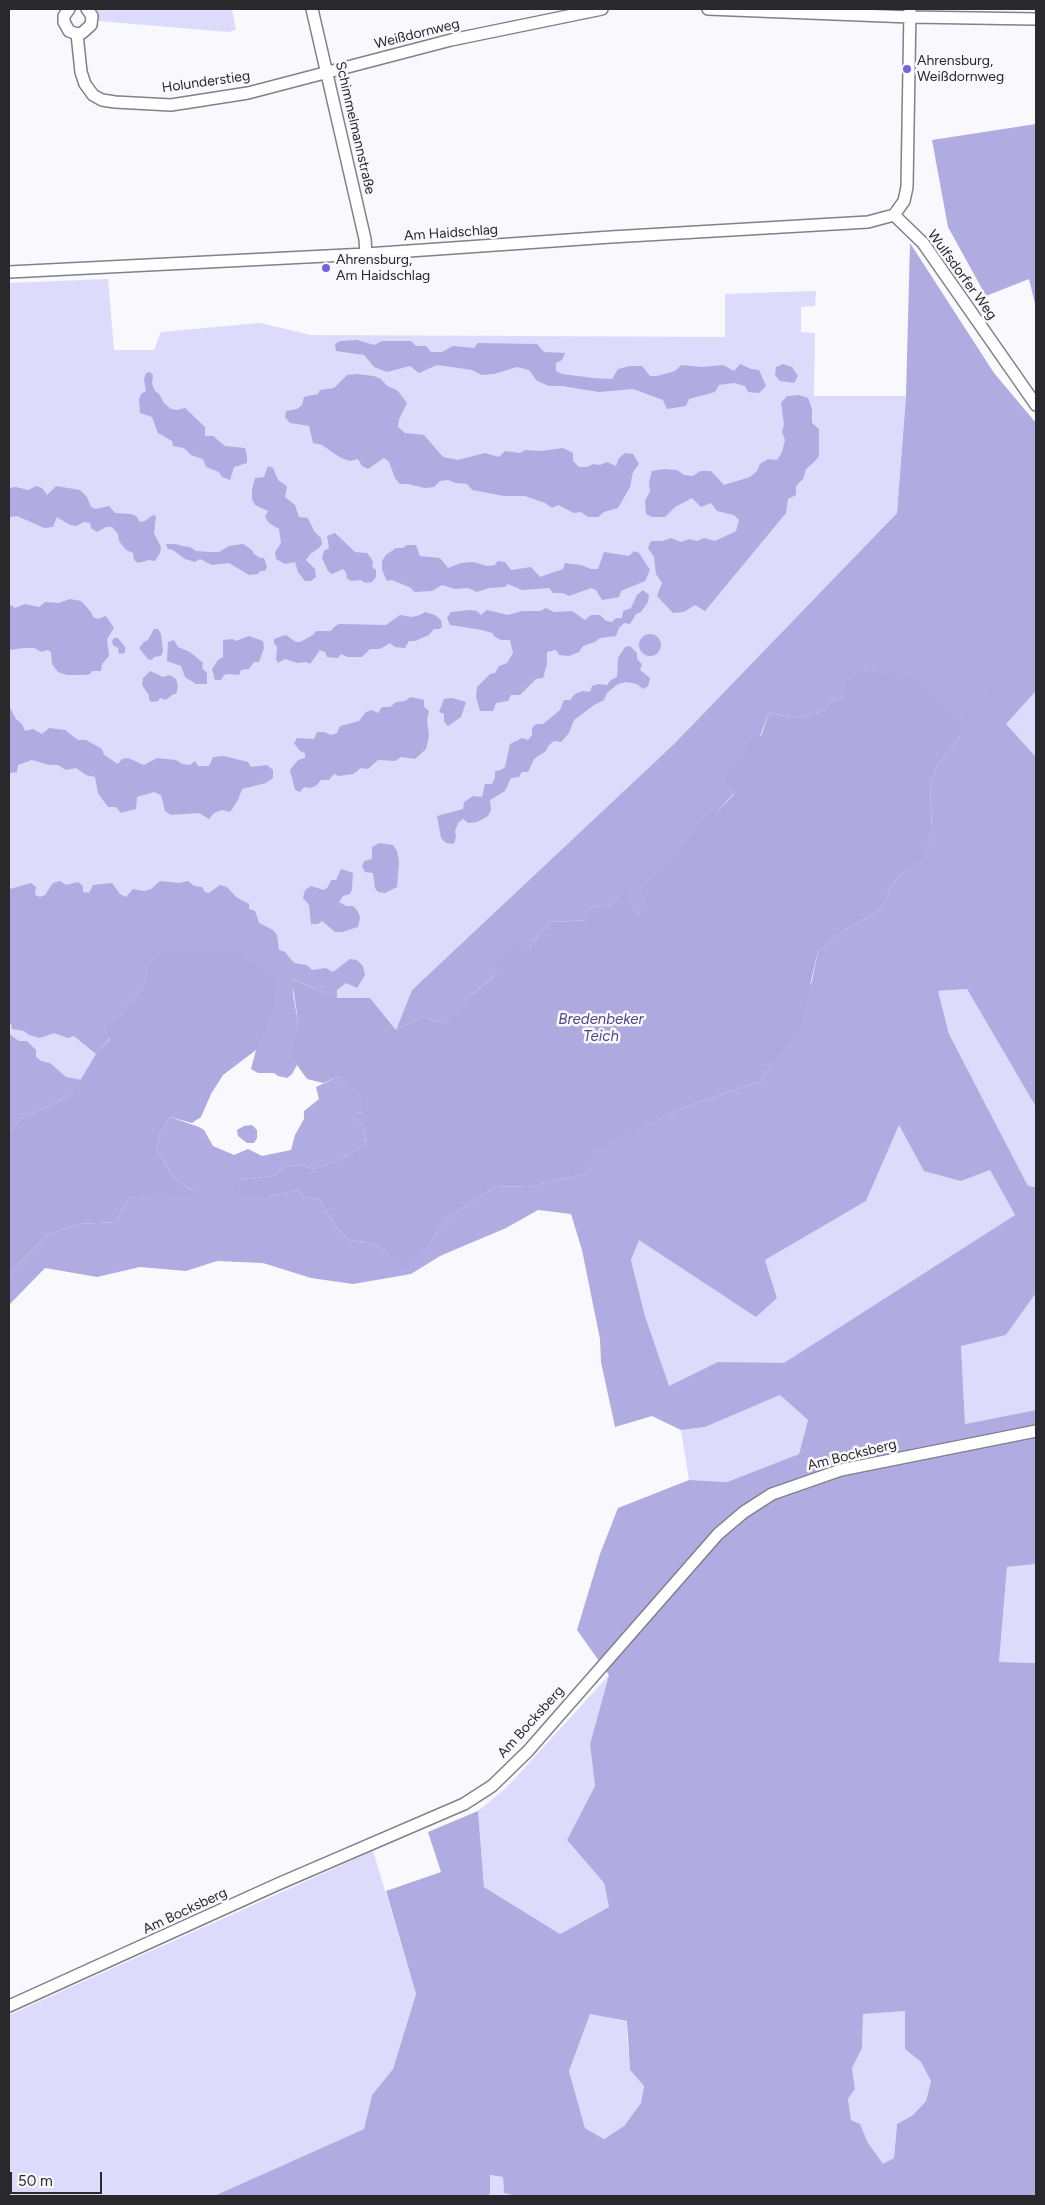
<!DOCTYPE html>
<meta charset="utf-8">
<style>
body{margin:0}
#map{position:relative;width:1045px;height:2205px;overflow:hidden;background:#f8f8fd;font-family:Figtree,sans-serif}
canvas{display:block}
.frame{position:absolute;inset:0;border:10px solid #28282d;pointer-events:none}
.scale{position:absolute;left:10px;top:2172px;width:92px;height:22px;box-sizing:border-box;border:2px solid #28282d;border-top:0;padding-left:6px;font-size:15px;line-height:18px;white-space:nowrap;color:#28282d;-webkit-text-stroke:4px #f8f8fd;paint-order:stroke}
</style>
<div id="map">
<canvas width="1045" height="2205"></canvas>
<div class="frame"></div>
<div class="scale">50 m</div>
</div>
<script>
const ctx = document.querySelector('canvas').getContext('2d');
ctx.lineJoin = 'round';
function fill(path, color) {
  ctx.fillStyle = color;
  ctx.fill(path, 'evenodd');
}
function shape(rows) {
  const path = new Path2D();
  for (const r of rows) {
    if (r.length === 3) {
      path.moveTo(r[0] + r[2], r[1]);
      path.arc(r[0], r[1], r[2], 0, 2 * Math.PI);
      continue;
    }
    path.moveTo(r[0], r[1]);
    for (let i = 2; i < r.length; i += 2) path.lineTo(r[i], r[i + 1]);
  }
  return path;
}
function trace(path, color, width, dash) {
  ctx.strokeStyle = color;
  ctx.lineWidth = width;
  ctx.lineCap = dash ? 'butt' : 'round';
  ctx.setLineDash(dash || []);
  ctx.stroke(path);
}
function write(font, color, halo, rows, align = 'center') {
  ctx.font = font + ' Figtree,sans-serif';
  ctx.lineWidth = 5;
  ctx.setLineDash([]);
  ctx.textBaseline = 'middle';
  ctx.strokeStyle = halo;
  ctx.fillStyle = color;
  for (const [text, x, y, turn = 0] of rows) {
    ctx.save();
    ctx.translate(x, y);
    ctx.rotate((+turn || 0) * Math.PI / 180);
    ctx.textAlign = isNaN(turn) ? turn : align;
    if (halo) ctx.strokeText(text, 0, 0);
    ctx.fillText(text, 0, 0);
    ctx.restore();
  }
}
fill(shape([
 [94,9,232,9,236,30,228,32,99,21],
 [108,279,114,350,154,350,161,332,260,323,311,335,725,337,725,294,816,291,815,306,801,307,801,332,815,333,814,396,906,396,897,513,674,744,412,990,396,1030,370,998,337,998,110,1038,71,1096,9,1070,9,283],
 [1036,691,1036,757,1006,724],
 [967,989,1036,1107,1036,1187,1028,1186,949,1034,938,991],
 [899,1124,961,1181,990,1170,1015,1215,784,1364,718,1362,669,1387,645,1316,631,1259,639,1239,777,1298,765,1260,866,1201],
 [1036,1293,1036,1410,965,1424,961,1345,1006,1335],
 [780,1395,808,1420,799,1454,727,1482,689,1480,681,1430,705,1427],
 [1036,1564,1036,1663,999,1662,1007,1567],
 [609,1675,590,1744,595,1786,567,1840,604,1883,609,1907,560,1934,484,1887,478,1811,507,1787],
 [373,1851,416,1994,393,2069,372,2095,364,2129,214,2196,9,2196,9,2015],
 [905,2011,905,2049,921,2062,931,2080,926,2101,913,2115,897,2124,894,2158,883,2165,868,2143,860,2124,851,2120,848,2099,855,2089,852,2068,862,2048,863,2014],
 [590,2013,628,2022,627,2037,630,2070,644,2086,641,2103,624,2126,604,2139,585,2128,569,2071],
 [489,2175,503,2177,504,2192,517,2196,485,2196,490,2194]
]), '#dddbfc');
fill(shape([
 [1036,124,1036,308,1029,279,986,296,948,227,932,140],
 [910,243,994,373,1036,423,1036,691,1006,724,1036,757,1036,1107,967,989,938,991,949,1034,1028,1186,1036,1187,1036,1293,1006,1335,961,1346,965,1424,1036,1410,1036,1564,1007,1567,999,1662,1036,1663,1036,2196,517,2196,504,2193,503,2177,490,2175,490,2194,485,2196,214,2196,364,2129,372,2095,393,2069,416,1994,386,1891,441,1872,428,1832,478,1811,484,1887,560,1934,609,1907,604,1883,567,1840,595,1786,590,1744,609,1675,577,1630,600,1554,618,1508,689,1480,727,1482,799,1454,808,1420,780,1395,705,1427,681,1430,652,1416,615,1427,601,1362,600,1339,582,1250,571,1214,538,1210,506,1228,440,1256,411,1274,353,1284,311,1278,263,1263,217,1261,186,1271,140,1267,97,1277,45,1268,9,1305,9,1275,46,1235,79,1224,115,1222,129,1198,193,1191,174,1178,157,1151,160,1133,170,1117,199,1127,204,1130,213,1146,234,1155,248,1149,262,1156,291,1150,295,1135,304,1119,304,1111,319,1099,316,1087,337,1077,363,1095,363,1113,356,1112,356,1118,364,1126,366,1145,335,1162,313,1169,298,1164,281,1169,274,1176,240,1180,268,1197,297,1190,305,1197,319,1199,337,1228,349,1240,366,1242,383,1249,403,1265,429,1246,444,1220,496,1186,528,1187,587,1173,593,1152,687,1106,761,1081,771,1065,812,981,818,951,845,930,881,909,892,885,899,876,924,856,932,830,930,785,937,766,960,736,888,674,862,670,844,698,833,700,823,711,796,718,769,713,760,736,756,732,734,793,718,811,650,907,637,914,626,891,611,905,588,908,588,920,551,922,529,947,468,998,472,1004,440,1022,422,1017,396,1030,412,990,674,744,897,513,906,396],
 [899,1125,924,1171,961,1181,990,1170,1015,1215,784,1363,718,1362,669,1386,645,1316,631,1260,639,1240,756,1317,777,1298,765,1260,866,1201],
 [905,2011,905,2049,921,2062,931,2081,926,2101,913,2115,897,2124,894,2158,883,2164,868,2143,860,2124,851,2120,848,2099,855,2089,852,2068,862,2048,863,2014],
 [590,2014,627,2021,630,2070,644,2086,641,2103,624,2126,604,2139,585,2128,569,2071],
 [357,340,374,345,382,341,411,341,416,346,426,346,431,352,442,352,453,346,474,348,478,343,537,344,544,352,565,353,562,360,556,363,556,371,562,374,593,378,612,379,618,369,630,366,642,366,650,376,657,376,675,371,681,365,702,367,723,365,734,371,740,364,751,369,759,370,766,386,759,393,748,392,745,386,734,383,719,385,715,392,689,399,686,406,667,409,663,400,633,389,599,392,562,386,549,386,537,381,529,370,517,367,494,374,481,375,472,370,437,365,419,373,410,366,387,372,374,367,364,355,336,351,335,344,340,341],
 [783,364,792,367,798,376,794,383,780,381,775,375,776,367],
 [150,372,153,375,152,384,155,391,159,394,164,403,171,409,177,410,185,408,205,427,205,436,213,436,225,446,245,448,247,456,247,463,234,467,230,480,222,477,219,472,206,467,203,459,191,455,184,448,173,446,172,441,158,433,152,417,140,413,139,400,141,394,146,391,144,380,146,373],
 [357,374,374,376,381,379,387,386,397,390,407,403,399,419,398,427,405,433,424,435,443,457,458,460,485,453,499,457,505,451,520,453,525,450,541,451,563,448,573,453,573,461,579,467,587,467,593,464,600,465,607,462,616,466,619,458,625,453,633,454,639,464,633,472,630,487,618,508,604,512,598,517,588,517,581,512,574,513,558,505,552,508,545,503,525,496,504,496,472,490,467,484,456,483,448,480,440,481,434,487,425,488,408,484,400,484,395,478,389,462,384,458,368,469,362,466,358,459,350,461,341,458,322,445,313,443,309,426,290,423,285,417,286,411,297,409,302,405,304,397,318,394,320,390,334,388,347,375],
 [799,395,808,398,812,409,812,423,819,429,819,456,813,463,806,469,803,479,796,486,796,495,788,499,786,513,705,611,695,605,684,612,673,613,657,596,662,583,656,574,654,557,648,548,651,541,663,541,671,538,681,542,689,539,697,541,704,538,715,541,736,531,739,520,734,515,717,511,711,503,701,507,692,498,675,507,665,517,652,517,646,514,645,501,650,491,649,482,652,471,664,469,677,470,684,475,693,476,700,471,711,471,724,485,750,477,757,471,760,464,768,459,777,460,782,452,785,440,782,432,784,424,781,403,787,396],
 [268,466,273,468,278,480,287,486,285,497,295,505,299,517,308,518,314,531,321,538,322,544,319,548,310,554,306,560,315,569,316,577,311,581,305,581,298,572,295,562,285,564,276,559,275,552,281,543,279,529,269,523,265,517,268,511,255,505,252,499,252,490,255,478,264,477],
 [36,486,42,488,47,495,56,486,80,490,87,497,91,507,96,509,109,506,115,513,131,514,136,516,140,522,145,521,153,515,156,516,154,533,161,547,160,553,155,561,149,560,138,563,134,560,133,553,126,550,119,541,118,534,112,527,106,527,97,532,91,528,90,523,84,522,76,526,70,525,57,517,53,527,44,528,17,516,9,517,9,488,16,487,28,490],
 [335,533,355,552,367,553,371,558,373,562,372,567,376,570,376,577,372,582,365,583,361,580,351,581,347,578,346,572,343,569,332,574,328,571,322,558,324,551,329,548,327,536],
 [166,544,176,544,182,546,190,547,196,551,210,552,219,552,229,546,243,544,252,550,254,554,260,558,264,558,267,567,265,571,260,571,258,574,249,575,229,563,212,565,200,559,195,562,185,559,173,550,168,549],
 [407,545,416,545,420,556,440,558,448,568,461,563,473,562,487,566,495,565,498,561,505,562,511,570,531,567,540,577,563,569,565,563,581,565,591,569,598,569,604,552,629,556,634,551,639,553,650,570,645,581,621,591,619,597,614,598,602,600,596,590,591,588,569,596,563,593,553,593,549,588,522,590,508,584,505,587,489,588,477,592,468,588,455,589,442,585,432,591,414,592,411,588,392,580,387,581,382,570,382,561,386,555,396,548,403,548],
 [643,590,649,595,648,602,641,612,636,614,630,624,624,623,619,628,616,636,600,638,595,642,583,646,579,652,569,656,559,655,556,650,547,652,547,664,543,678,536,679,520,695,511,695,508,701,496,703,493,711,480,711,476,697,477,687,490,674,495,673,499,666,507,663,513,653,510,640,501,640,495,637,492,633,482,630,450,625,447,618,451,612,470,610,477,611,481,615,487,610,508,615,522,611,540,611,546,608,554,612,572,611,585,620,591,615,600,615,606,621,612,622,616,618,622,618,623,611,631,608,637,595],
 [70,599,81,601,91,612,93,617,98,619,106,616,114,628,107,639,109,656,102,664,101,671,92,671,90,674,85,675,67,675,58,672,52,664,51,652,47,650,42,652,34,648,24,648,9,650,9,604,15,608,25,604,39,607,45,602,59,603],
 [425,612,435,615,441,620,442,627,439,629,434,629,429,635,415,641,409,641,405,648,395,647,390,643,380,649,370,649,362,657,347,657,341,654,338,658,327,657,325,652,320,650,310,664,306,662,297,663,285,659,278,663,276,659,277,647,274,643,274,639,282,636,286,635,296,642,300,642,313,635,316,631,331,631,334,627,339,624,386,625,400,615,412,617,420,615],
 [154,629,158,629,161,634,163,651,161,656,154,657,152,660,148,659,139,648,144,642,148,640],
 [650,645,11],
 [249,636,263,641,264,648,259,662,254,662,249,669,241,670,239,675,228,674,224,675,221,680,215,680,212,669,218,660,223,657,223,640,233,639,236,641],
 [114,638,118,638,125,647,125,653,119,654,118,648,113,645,112,641],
 [174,640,178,647,190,652,203,663,202,668,207,673,207,684,196,684,185,677,181,666,167,661,168,642],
 [630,646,637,653,637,659,642,664,640,670,650,678,648,686,643,689,637,684,626,682,618,684,607,693,604,700,594,705,574,720,569,733,561,742,554,741,549,745,546,751,534,759,528,772,522,772,519,777,511,778,505,791,490,800,491,810,488,816,477,822,468,823,463,819,458,823,455,831,456,837,454,844,446,843,441,838,437,816,463,809,464,802,473,796,482,797,485,784,492,784,495,778,495,771,501,770,505,767,510,744,522,738,528,740,532,735,532,728,536,724,543,724,560,710,564,700,570,700,575,694,583,691,590,692,592,686,598,684,607,685,611,680,617,677,618,658,625,647],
 [150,671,163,677,170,675,176,679,178,686,176,694,173,694,166,700,160,698,158,701,152,702,149,700,149,695,142,685,143,678],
 [411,697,424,700,424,707,429,711,427,720,429,736,426,749,415,759,401,757,395,761,378,760,368,769,361,768,353,774,339,776,334,774,329,780,321,780,316,786,310,788,304,787,300,792,295,790,290,770,298,760,305,758,305,753,300,751,294,743,297,738,314,739,317,732,324,732,331,735,337,733,340,726,359,721,366,712,372,710,378,713,382,707,390,707,396,702,405,701],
 [452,698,466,702,461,717,448,726,444,722,444,714,439,712,444,699],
 [9,706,16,719,22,724,25,731,33,729,42,734,49,728,65,730,78,740,86,740,102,749,104,755,118,764,122,759,128,758,144,765,157,758,176,760,182,764,190,765,195,761,198,766,209,766,213,757,224,756,248,762,251,767,267,765,273,770,273,778,266,783,242,789,238,800,230,812,222,810,214,813,209,819,199,813,171,815,165,811,161,795,154,792,137,797,136,809,121,813,116,807,108,807,98,793,95,777,86,775,76,768,66,770,58,765,49,765,32,760,18,765,17,772,9,773],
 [379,843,393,845,397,851,399,862,397,887,385,893,378,892,375,888,373,873,365,872,362,867,364,861,372,859,372,847],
 [341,869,353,873,352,889,350,894,343,896,339,902,346,906,353,906,357,910,360,917,358,927,342,932,335,932,322,921,318,924,311,924,309,905,303,898,305,890,311,886,324,890,328,887,331,880,336,880],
 [60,881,66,885,78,882,83,886,83,892,89,893,93,885,112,883,120,894,126,897,133,889,144,891,151,889,160,881,179,883,188,881,194,886,202,887,205,892,209,893,220,885,227,887,236,897,249,904,249,909,255,911,259,923,273,930,277,935,279,950,285,952,294,963,307,965,312,970,326,968,333,972,350,959,357,960,363,966,365,975,357,988,346,983,342,986,337,990,337,998,293,979,293,996,298,1020,293,1058,297,1065,292,1074,287,1078,278,1076,274,1073,258,1073,251,1069,256,1050,258,965,240,951,193,952,147,969,145,986,131,1000,122,1015,109,1020,107,1023,104,1029,110,1038,96,1054,74,1036,68,1038,54,1033,40,1038,29,1035,24,1031,12,1029,11,1024,9,1023,9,891,10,889,31,883,36,887,35,895,40,897,45,895,53,883],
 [9,1034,19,1041,27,1041,36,1050,36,1057,41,1061,50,1063,66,1077,82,1080,71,1096,20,1119,9,1134],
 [252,1125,257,1130,257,1138,254,1143,247,1143,238,1136,237,1130,244,1126]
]), '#b0abe1');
fill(shape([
 [862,670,916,677,961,722,960,736,937,766,930,785,932,830,924,857,899,876,892,885,881,909,845,930,818,951,799,1033,771,1065,761,1081,687,1106,594,1152,587,1173,528,1187,496,1186,444,1220,429,1246,403,1266,383,1249,366,1242,349,1240,337,1228,319,1199,305,1197,297,1190,268,1197,241,1196,233,1188,240,1180,274,1176,281,1169,298,1164,313,1169,335,1162,366,1145,364,1126,356,1118,355,1112,363,1113,362,1095,337,1077,323,1083,307,1079,292,1058,298,1020,292,979,337,998,370,998,396,1030,422,1017,440,1022,471,1004,468,998,497,974,495,961,512,944,529,947,551,922,588,920,588,908,611,905,626,890,637,914,649,907,642,890,713,809,718,811,734,794,724,779,756,732,761,736,769,713,796,718,823,711,833,700,844,698,846,684],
 [212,950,240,951,276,978,274,1006,256,1050,223,1075,211,1094,201,1117,192,1123,170,1117,160,1133,157,1151,174,1178,194,1192,189,1199,171,1194,129,1198,115,1222,79,1224,46,1235,9,1275,9,1134,20,1119,71,1096,96,1054,110,1039,104,1029,107,1023,109,1020,122,1015,131,1000,145,986,147,969,160,954]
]), '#aea9df');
trace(shape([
 [961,722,1036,649]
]), '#aea9df', 4);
const minor = shape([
 [69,9,64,16,64,22,69,31,77,34,82,33,91,25,92,16,87,9],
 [312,9,365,239,366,254],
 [708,9,910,17,1036,19],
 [77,34,81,72,85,84,93,95,102,100,115,102,171,105,248,93,451,40,602,9],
 [894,215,923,243,1036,405],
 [894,215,904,201,907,187,910,9],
 [9,272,366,254,611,237,868,222,894,215],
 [9,2006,278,1884,464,1804,492,1786,528,1751,718,1534,744,1512,772,1494,841,1470,1036,1431]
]);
trace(minor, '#81808b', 14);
trace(minor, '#fff', 11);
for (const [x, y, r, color] of [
 [907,69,5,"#7961dc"],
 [326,268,5,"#7961dc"]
]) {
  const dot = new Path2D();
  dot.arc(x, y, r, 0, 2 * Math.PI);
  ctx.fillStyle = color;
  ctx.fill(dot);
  trace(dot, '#f8f8fd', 2);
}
write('14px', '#28282d', '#f8f8fd', [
 ["Weißdornweg",417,34,-14],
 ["Holunderstieg",206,82,-8],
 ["Schimmelmannstraße",355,128,77],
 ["Am Haidschlag",451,233,-4],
 ["Wulfsdorfer Weg",962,275,54],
 ["Am Bocksberg",852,1455,-14],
 ["Am Bocksberg",531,1722,-48],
 ["Am Bocksberg",185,1911,-25]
]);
write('14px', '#28282d', '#f8f8fd', [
 ["Ahrensburg,",917,61],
 ["Weißdornweg",917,77],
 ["Ahrensburg,",336,260],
 ["Am Haidschlag",336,276]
], 'left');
write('italic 15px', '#504587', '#f8f8fd', [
 ["Bredenbeker",601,1020],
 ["Teich",601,1037]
]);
</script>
